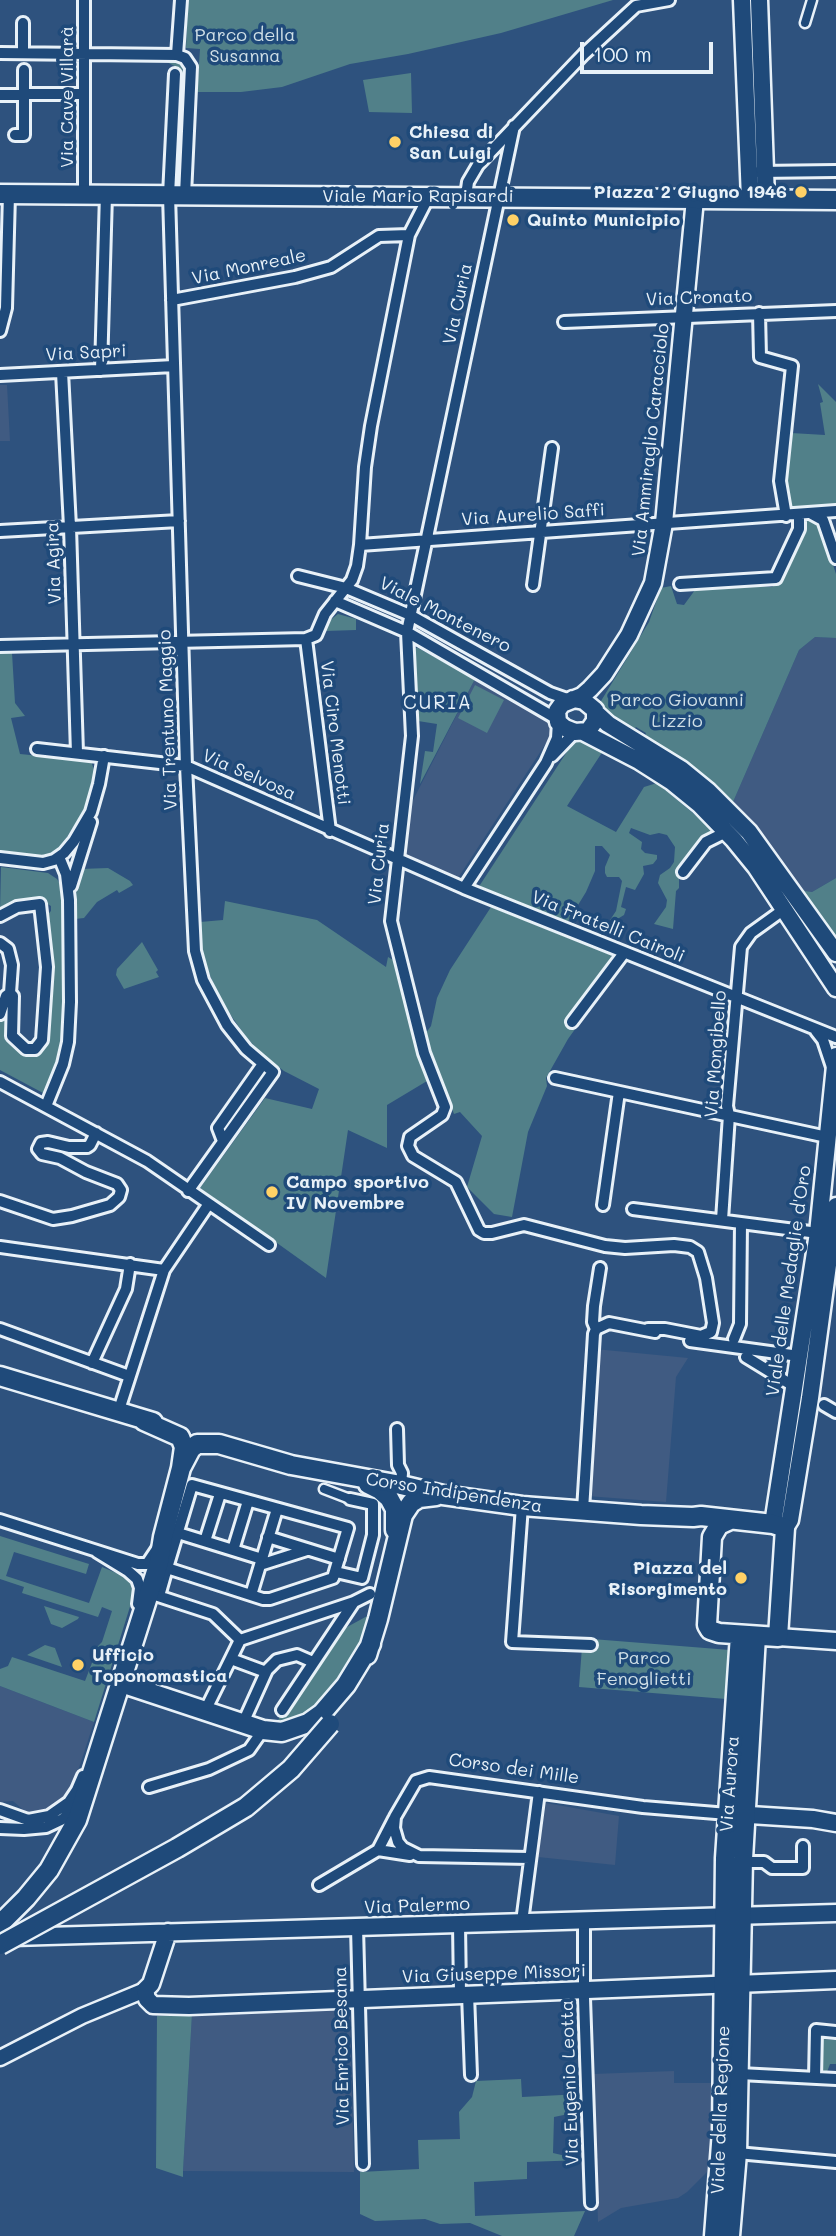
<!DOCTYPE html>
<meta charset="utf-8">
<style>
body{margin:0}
#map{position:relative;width:836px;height:2236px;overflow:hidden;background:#2e527e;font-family:Mali,sans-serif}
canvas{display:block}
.scale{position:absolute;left:580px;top:42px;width:133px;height:32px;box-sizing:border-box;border:4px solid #e8f1f8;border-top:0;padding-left:9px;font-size:21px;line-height:24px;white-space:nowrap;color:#e8f1f8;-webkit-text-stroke:5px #1f4a7a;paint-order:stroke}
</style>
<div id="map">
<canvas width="836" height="2236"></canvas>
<div class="scale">100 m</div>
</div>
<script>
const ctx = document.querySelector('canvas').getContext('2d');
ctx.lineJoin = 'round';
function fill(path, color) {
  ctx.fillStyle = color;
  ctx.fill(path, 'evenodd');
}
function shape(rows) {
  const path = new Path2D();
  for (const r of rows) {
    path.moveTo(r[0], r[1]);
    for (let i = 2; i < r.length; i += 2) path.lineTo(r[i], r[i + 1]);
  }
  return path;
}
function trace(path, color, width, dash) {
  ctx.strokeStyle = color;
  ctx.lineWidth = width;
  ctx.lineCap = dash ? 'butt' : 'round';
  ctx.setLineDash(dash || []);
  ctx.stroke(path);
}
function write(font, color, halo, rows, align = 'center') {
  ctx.font = font + ' Mali,sans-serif';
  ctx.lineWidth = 7;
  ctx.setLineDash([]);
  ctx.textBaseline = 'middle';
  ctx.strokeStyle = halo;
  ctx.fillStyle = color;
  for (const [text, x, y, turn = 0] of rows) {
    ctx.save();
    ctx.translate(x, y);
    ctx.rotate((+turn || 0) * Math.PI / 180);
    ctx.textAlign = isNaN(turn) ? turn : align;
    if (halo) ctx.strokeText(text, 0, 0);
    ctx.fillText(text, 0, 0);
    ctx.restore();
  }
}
fill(shape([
 [0,385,7,385,10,441,0,441],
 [815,637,836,638,836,878,812,892,805,891,799,886,761,833,733,802,799,650],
 [475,679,550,723,552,734,458,878,404,854,402,851,409,808],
 [595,1349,688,1358,676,1377,666,1502,587,1496],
 [0,1686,94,1722,74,1783,68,1795,60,1805,48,1811,29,1815,13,1801,0,1802],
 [546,1803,619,1816,615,1865,538,1857],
 [350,2008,354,2172,183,2171,192,2014],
 [674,2071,674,2083,716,2083,710,2163,707,2172,687,2192,678,2198,621,2208,598,2222,596,2159,598,2158,596,2153,593,2074]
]), '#405b82');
fill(shape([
 [188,0,613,0,501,33,408,54,350,64,282,87,241,92,197,92,200,49,186,48],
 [171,60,182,65,185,83,180,177,176,177,181,83,180,69,165,61],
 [411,73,412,113,369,112,363,80],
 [818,384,836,402,836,506,800,511,792,507,788,502,783,483,788,439,791,433,825,435,820,403,823,402],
 [810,518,819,522,836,574,836,638,815,637,799,650,733,802,693,767,645,736,646,733,636,727,634,729,602,708,601,701,649,622,661,588,671,586,677,604,684,605,695,590,705,588,740,585,772,587,781,581,804,520],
 [338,614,356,619,356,630,325,631,329,621],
 [413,648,418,648,475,679,420,784,425,751,433,752,437,724,418,721],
 [0,650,12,653,15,703,25,716,11,718,20,754,91,761,94,770,98,770,84,810,60,848,49,856,0,853],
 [475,685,504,700,487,733,458,718],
 [581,740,603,751,567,806,616,832,644,787,657,783,712,829,679,875,679,888,676,891,673,929,654,924,666,907,667,900,658,883,660,875,670,868,674,862,675,847,667,835,659,833,650,835,631,828,629,833,642,842,641,849,645,853,657,855,657,859,653,864,643,866,644,874,635,890,626,887,621,907,626,909,624,915,619,918,610,920,616,911,622,881,619,877,607,877,605,873,605,867,610,855,602,846,595,846,595,871,586,892,567,923,540,914,478,888,572,744],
 [1,867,48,873,57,879,63,889,65,981,61,1056,45,1094,0,1070,0,1021,8,999,9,1031,25,1052,33,1055,39,1054,44,1050,47,1043,54,966,48,914,51,911,51,906,41,900,0,912],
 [108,868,130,881,133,885,119,893,117,890,97,902,84,918,75,919,77,876,81,869],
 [836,878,836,938,799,886,805,891,812,892],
 [225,901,317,920,386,967,388,957,395,961,427,1081,387,1105,387,1148,348,1130,326,1278,200,1188,265,1098,312,1109,319,1089,284,1071,263,1055,246,1037,221,1001,203,959,200,922,223,920],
 [491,907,611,955,612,963,566,1023,578,1025,568,1039,546,1078,547,1086,528,1132,512,1217,494,1214,467,1187,482,1136,460,1112,454,1114,423,1037,431,1026,437,998,450,970],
 [142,942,158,970,156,972,159,977,124,989,116,975,117,969],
 [0,1536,89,1564,86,1574,14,1552,6,1576,89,1603,102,1567,126,1577,131,1582,133,1597,94,1722,0,1686,0,1669,8,1666,12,1657,85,1681,95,1655,98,1655,100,1649,97,1647,102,1642,112,1611,102,1607,98,1617,22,1593,24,1587,0,1579],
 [44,1606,79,1617,78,1619,62,1628,51,1624],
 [371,1614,374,1615,355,1663,312,1714,274,1726,336,1633],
 [592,1639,730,1650,726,1699,579,1687,582,1647,591,1647],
 [45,1645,55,1648,62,1667,27,1655],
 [192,2014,183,2171,183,2177,156,2168,157,2016],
 [823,2039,836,2040,836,2064,830,2064,827,2072,823,2072],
 [521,2079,522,2097,582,2094,583,2111,554,2117,553,2153,583,2160,527,2162,527,2179,474,2182,475,2216,585,2211,574,2236,502,2236,470,2223,440,2224,425,2219,375,2221,360,2214,360,2172,419,2169,418,2140,460,2139,459,2112,472,2097,476,2081]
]), '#518089');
const pedestrian = shape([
 [805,23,812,0],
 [324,1489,350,1499]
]);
const minor = shape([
 [0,53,177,55,185,58,191,67,185,195],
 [23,53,23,23],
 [177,55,181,0],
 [175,74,169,195,186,766,195,951,203,980,227,1025,246,1049,273,1072,188,1191],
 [24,94,84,94],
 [0,95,24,95],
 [514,126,407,632,412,736,391,921,424,1053,445,1107,442,1115,410,1137,408,1146,413,1156,456,1182,479,1230,484,1233,492,1233,524,1225,605,1246,625,1248,674,1245,690,1247,698,1252,706,1278,713,1323,711,1332,701,1336,665,1329,648,1329],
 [15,135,24,135,24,70],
 [758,172,836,171],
 [84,194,84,0],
 [466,196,468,182,478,165,584,54,636,6,669,0],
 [172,300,295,277,331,267,379,236,409,235],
 [759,313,760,357,792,366,780,481,786,516],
 [564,322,836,311],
 [0,331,6,308,9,194],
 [101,370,106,194],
 [62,372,70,527,77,753],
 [0,375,174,366],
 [812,514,823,520,836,558],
 [0,531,179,521],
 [360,545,836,511],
 [298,576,346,588,410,615,550,693,570,700],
 [680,584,776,578,799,529,799,515],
 [533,585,552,448],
 [335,601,407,632,557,719],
 [306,639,330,831],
 [0,646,306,639,316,635,325,614,352,580,357,566,360,545,365,467,371,426,409,235,429,196],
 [37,749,186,766,464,888,836,1037],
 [552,756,575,732],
 [0,858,43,863,54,860,64,853,74,841,91,812,99,784,104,756],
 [683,872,706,842,726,832],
 [71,886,91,822],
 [464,888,546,763,557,738,558,722],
 [0,916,17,907,40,904,47,967,42,1040,35,1049,26,1049,12,1036,13,996,10,993],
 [0,943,8,949,12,965,10,993,6,996,0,1014],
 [572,1022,624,953],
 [816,1031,823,1040,832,1067],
 [555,1078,827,1137],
 [0,1082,147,1161,269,1245],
 [46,1106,63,1064,68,1042,70,1002,69,900,66,874,59,857],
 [223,1141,218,1128,263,1064],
 [0,1201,53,1219,72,1216,110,1205,119,1197,121,1190,117,1184,86,1172,60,1158,42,1154,38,1149,41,1143,48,1142,69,1147,87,1147,90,1145,96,1133],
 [603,1205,619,1092],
 [633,1209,818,1233],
 [722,1220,729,1115,727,1106,741,947,751,933,783,910],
 [0,1247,164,1270],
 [0,1329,129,1376],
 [596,1329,593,1322,594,1306,600,1268],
 [734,1339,740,1324,741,1223],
 [690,1341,799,1356],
 [746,1357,795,1387],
 [92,1363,126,1289,130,1264],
 [824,1405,836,1412],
 [118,1413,164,1270,208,1205],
 [397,1429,398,1465,402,1473,401,1485],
 [522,1506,512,1642,591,1645],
 [583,1510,594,1334,596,1329,609,1323,655,1332],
 [0,1520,138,1564,147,1564,157,1549],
 [178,1533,262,1559],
 [268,1537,339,1559],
 [205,1541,220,1494],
 [233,1550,248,1501],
 [97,1552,128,1571,137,1579,140,1588,138,1604],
 [260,1565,307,1550],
 [336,1572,362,1578,373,1535,373,1504,350,1499],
 [152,1594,213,1614,240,1640],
 [251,1595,277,1509],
 [159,1596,167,1568,192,1485,348,1528,333,1578,270,1599,263,1599,167,1568],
 [231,1659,266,1672],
 [282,1710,354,1602,370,1594],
 [205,1711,240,1640,354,1602],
 [243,1723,267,1670,277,1660,297,1655,313,1662],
 [149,1787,209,1769,249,1750,263,1730],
 [0,1810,28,1820,49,1816,69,1802,77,1790,83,1776],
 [0,1828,24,1829,46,1827,63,1819,79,1804],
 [378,1850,410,1855],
 [530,1858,419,1856,403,1848,398,1842,394,1828,395,1817,416,1781,429,1777,643,1807,728,1814],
 [743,1862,764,1862,772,1868,803,1868,803,1846],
 [319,1885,378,1850,394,1819],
 [584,1921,584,1998,591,2203],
 [522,1922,539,1792],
 [459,1924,460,1994],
 [357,1927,363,2164],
 [468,1994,471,2075],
 [740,2074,836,2079],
 [815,2078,816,2030,836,2032],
 [737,2153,836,2162]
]);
const tertiary = shape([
 [0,2058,82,2016,145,1990]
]);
const secondary = shape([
 [742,0,750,199],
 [759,0,766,199],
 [573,699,584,701,595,710,595,721,588,731,575,732,565,728,558,722,557,711,562,704,582,696,590,689,604,674,629,635,653,583,664,523,695,199],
 [596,713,608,724,681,769,708,791,749,832,836,953],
 [583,732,639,761,672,782,699,804,734,840,756,867,836,988],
 [773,1524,818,1233,836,1056],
 [785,1528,790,1520,810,1398,836,1206],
 [778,1637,836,1641],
 [734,1814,813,1819,836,1823],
 [168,1932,151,1984,145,1990,147,1999,153,2005,189,2006,836,1980],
 [13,1937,836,1913]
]);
const primary = shape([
 [0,194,836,200],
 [0,1376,153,1422],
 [181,1468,191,1449,197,1444,219,1444,291,1465,401,1485,443,1495,522,1506,641,1515,693,1517,701,1516,773,1524,785,1528,778,1637,719,1633,710,1630,707,1625,712,1537,719,1525,730,1520],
 [368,1484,380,1490,389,1498,395,1509,395,1530],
 [367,1655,378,1619,403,1515,411,1503,419,1498,436,1496],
 [121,1683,263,1730,282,1732,308,1723,322,1713,346,1685,371,1644],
 [0,1924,26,1898,49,1870,77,1820,159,1562,163,1537,181,1468,184,1447,180,1437,144,1421],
 [714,2236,722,2131,725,1858,740,1635],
 [730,2236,737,2153,743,1859,756,1636]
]);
trace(pedestrian, '#e8f1f8', 13);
trace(minor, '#e8f1f8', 16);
trace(tertiary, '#e8f1f8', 19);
trace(secondary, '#e8f1f8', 21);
trace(primary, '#e8f1f8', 23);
trace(pedestrian, '#1f4a7a', 8);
trace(minor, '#1f4a7a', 10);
trace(tertiary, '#1f4a7a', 14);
trace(secondary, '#1f4a7a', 16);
trace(primary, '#1f4a7a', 18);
const primaryBridge = shape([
 [0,1945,177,1848,246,1807,291,1769,330,1724]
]);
trace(primaryBridge, '#e8f1f8', 23, []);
trace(primaryBridge, '#1f4a7a', 18);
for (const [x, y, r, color] of [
 [395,142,7,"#ffd166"],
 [801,192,7,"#ffd166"],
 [513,220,7,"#ffd166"],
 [272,1192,7,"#ffd166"],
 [741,1578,7,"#ffd166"],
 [78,1665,7,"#ffd166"]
]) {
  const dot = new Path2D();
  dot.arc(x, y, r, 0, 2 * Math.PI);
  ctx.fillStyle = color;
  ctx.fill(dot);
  trace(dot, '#1f4a7a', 2.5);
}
write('18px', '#d1e0e7', '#1f4a7a', [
 ["Parco della",245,35],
 ["Susanna",245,56],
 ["Parco Giovanni",677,700],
 ["Lizzio",677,721],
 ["Parco",644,1658],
 ["Fenoglietti",644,1679]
]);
write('18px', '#e8f1f8', '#1f4a7a', [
 ["Via Cave Villarà",67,97,-90],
 ["Viale Mario Rapisardi",418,196],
 ["Via Monreale",249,267,-12],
 ["Via Cronato",699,298,-2],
 ["Via Curia",458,304,-78],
 ["Via Sapri",86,353,-3],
 ["Via Ammiraglio Caracciolo",651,440,-84],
 ["Via Aurelio Saffi",533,515,-4],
 ["Via Agira",54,563,-92],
 ["Viale Montenero",445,615,27],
 ["Via Trentuno Maggio",168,720,-92],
 ["Via Ciro Menotti",335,733,83],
 ["Via Selvosa",249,775,24],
 ["Via Curia",379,864,-84],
 ["Via Fratelli Cairoli",608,927,22],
 ["Via Mongibello",716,1054,-86],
 ["Viale delle Medaglie d'Oro",789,1281,-82],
 ["Corso Indipendenza",454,1493,9],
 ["Corso dei Mille",514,1769,8],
 ["Via Aurora",730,1784,-86],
 ["Via Palermo",417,1906,-2],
 ["Via Giuseppe Missori",494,1974,-2],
 ["Via Enrico Besana",342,2046,-91],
 ["Via Eugenio Leotta",570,2083,-92],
 ["Viale della Regione",721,2110,-88]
]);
write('bold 18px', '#e8f1f8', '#1f4a7a', [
 ["Chiesa di",409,132],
 ["San Luigi",409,153],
 ["Piazza 2 Giugno 1946",787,192,"right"],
 ["Quinto Municipio",527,220],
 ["Campo sportivo",286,1182],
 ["IV Novembre",286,1203],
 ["Piazza del",727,1568,"right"],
 ["Risorgimento",727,1589,"right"],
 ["Ufficio",92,1655],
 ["Toponomastica",92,1676]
], 'left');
ctx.letterSpacing = '2px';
write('19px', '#e8f1f8', '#1f4a7a', [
 ["CURIA",438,703]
]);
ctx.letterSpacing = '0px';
</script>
